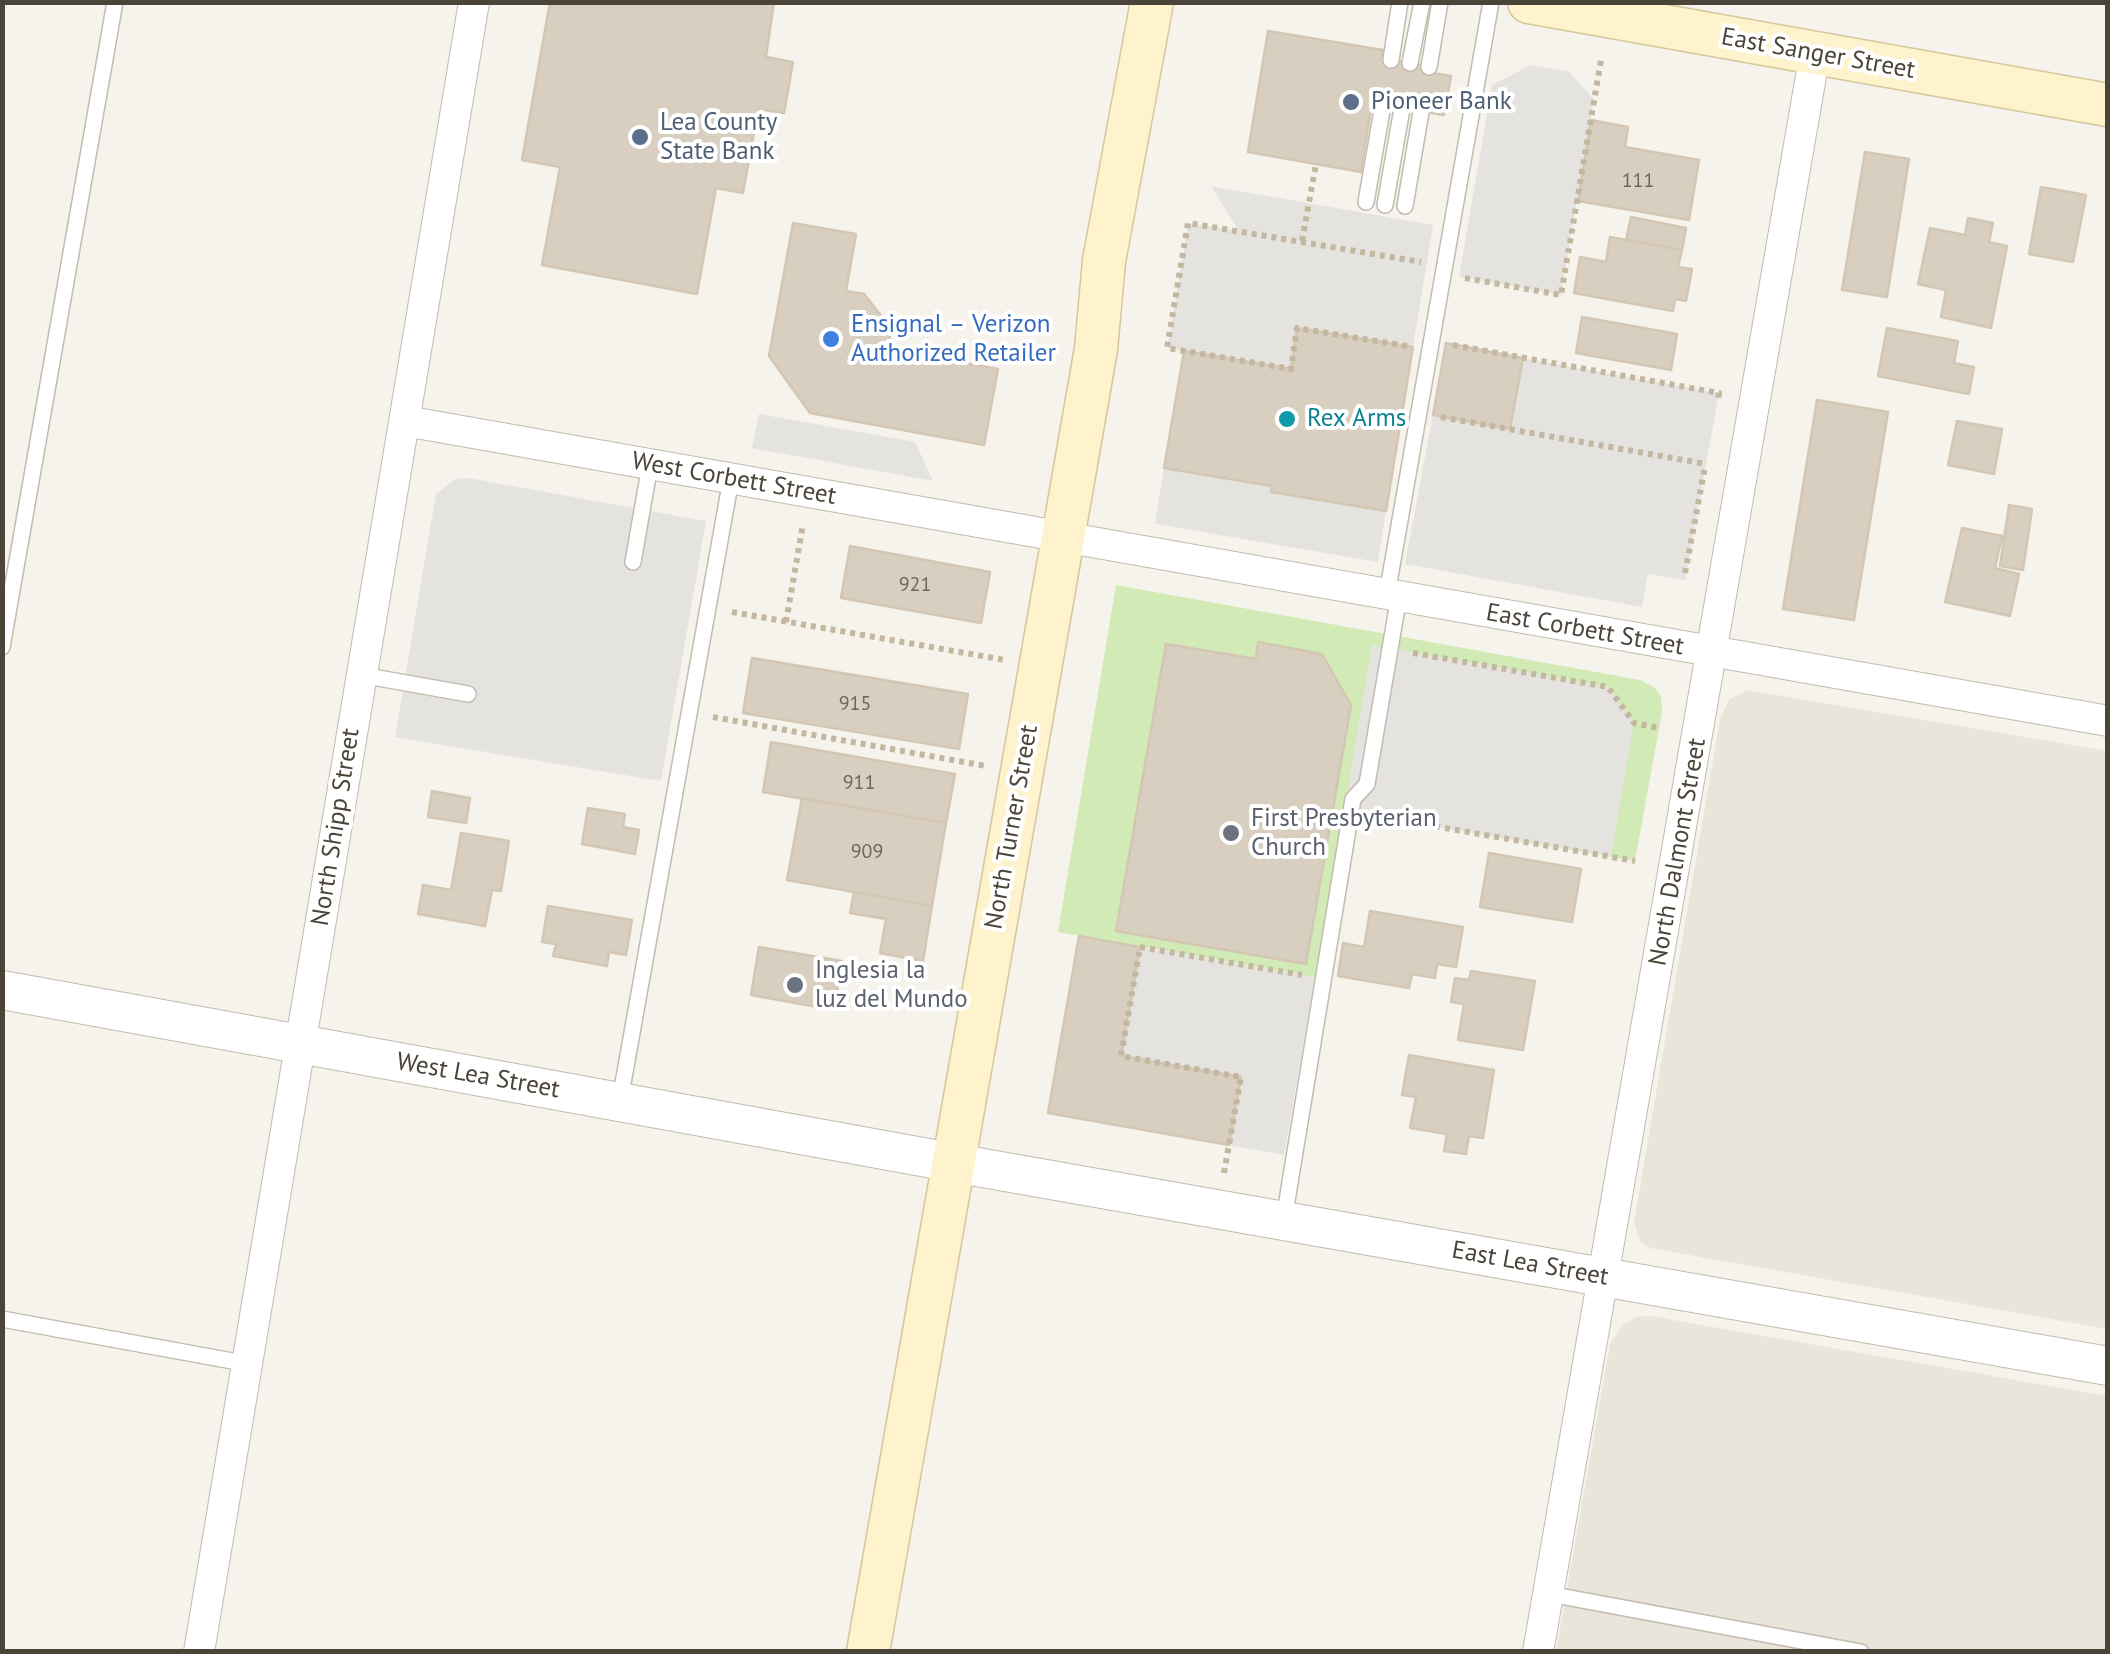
<!DOCTYPE html>
<meta charset="utf-8">
<style>
body{margin:0}
#map{position:relative;width:2110px;height:1654px;overflow:hidden;background:#f6f3ec;font-family:"PT Sans",sans-serif}
canvas{display:block}
.frame{position:absolute;inset:0;border:5px solid #4b4439;pointer-events:none}
</style>
<div id="map">
<canvas width="2110" height="1654"></canvas>
<div class="frame"></div>
</div>
<script>
const ctx = document.querySelector('canvas').getContext('2d');
ctx.lineJoin = 'round';
function fill(path, color) {
  ctx.fillStyle = color;
  ctx.fill(path, 'evenodd');
}
function shape(rows) {
  const path = new Path2D();
  for (const r of rows) {
    path.moveTo(r[0], r[1]);
    for (let i = 2; i < r.length; i += 2) path.lineTo(r[i], r[i + 1]);
  }
  return path;
}
function trace(path, color, width, dash) {
  ctx.strokeStyle = color;
  ctx.lineWidth = width;
  ctx.lineCap = dash ? 'butt' : 'round';
  ctx.setLineDash(dash || []);
  ctx.stroke(path);
}
function write(font, color, halo, rows, align = 'center') {
  ctx.font = font + ' "PT Sans",sans-serif';
  ctx.lineWidth = 8;
  ctx.setLineDash([]);
  ctx.textBaseline = 'middle';
  ctx.strokeStyle = halo;
  ctx.fillStyle = color;
  for (const [text, x, y, turn = 0] of rows) {
    ctx.save();
    ctx.translate(x, y);
    ctx.rotate((+turn || 0) * Math.PI / 180);
    ctx.textAlign = isNaN(turn) ? turn : align;
    if (halo) ctx.strokeText(text, 0, 0);
    ctx.fillText(text, 0, 0);
    ctx.restore();
  }
}
fill(shape([
 [1747,690,2107,751,2107,1329,1650,1248,1640,1241,1634,1222,1720,719,1729,700],
 [1650,1316,2107,1396,2107,1651,1556,1652,1610,1344,1622,1325,1636,1317]
]), '#eae5da');
fill(shape([
 [1116,585,1640,680,1655,688,1661,697,1662,712,1635,861,1344,811,1315,977,1058,932]
]), '#d2eab5');
fill(shape([
 [1531,65,1568,71,1594,99,1561,295,1459,277,1492,85],
 [1211,186,1433,225,1413,347,1298,328,1291,369,1167,348,1188,223,1238,230],
 [1523,358,1719,393,1685,580,1648,574,1642,607,1405,564,1433,415,1510,429],
 [759,414,915,442,933,481,752,448],
 [1164,468,1272,486,1386,511,1378,562,1155,524],
 [468,478,706,521,661,781,395,737,436,494,455,479],
 [1372,645,1608,687,1634,723,1611,856,1344,811],
 [1140,947,1315,977,1284,1155,1229,1145,1240,1077,1121,1056]
]), '#e5e3e0');
const building = shape([
 [550,2,774,2,766,57,793,62,784,113,758,109,743,193,716,188,697,294,542,265,560,167,522,160,550,2],
 [1268,31,1383,50,1381,58,1434,67,1433,73,1451,76,1444,115,1372,103,1361,172,1248,152,1268,31],
 [1591,120,1628,127,1625,147,1699,160,1689,220,1578,201,1591,120],
 [1865,152,1909,159,1887,297,1842,290,1865,152],
 [2041,187,2086,195,2073,262,2029,254,2041,187],
 [1631,217,1686,228,1682,250,1626,240,1631,217],
 [1968,218,1993,223,1989,242,2007,246,1991,328,1941,317,1946,290,1918,284,1930,228,1965,235,1968,218],
 [793,223,856,234,846,291,864,294,891,328,888,349,998,369,984,445,810,413,769,356,793,223],
 [1610,237,1682,250,1678,267,1692,269,1686,301,1675,299,1673,311,1574,293,1580,257,1606,262,1610,237],
 [1582,317,1677,334,1671,370,1576,353,1582,317],
 [1297,328,1413,347,1386,511,1271,492,1272,486,1164,468,1184,351,1291,369,1297,328],
 [1887,328,1958,341,1954,363,1974,367,1969,394,1878,376,1887,328],
 [1446,343,1523,358,1510,429,1433,415,1446,343],
 [1817,400,1888,412,1854,620,1783,609,1817,400],
 [1957,421,2002,429,1994,474,1948,465,1957,421],
 [2009,505,2032,509,2023,570,2000,566,2009,505],
 [1962,528,2002,536,1995,568,2019,574,2010,616,1945,602,1962,528],
 [850,546,990,572,981,623,841,598,850,546],
 [1258,642,1322,654,1351,705,1306,964,1116,931,1166,644,1256,659,1258,642],
 [752,658,968,694,959,749,743,713,752,658],
 [771,742,955,774,946,823,763,792,771,742],
 [432,791,470,798,466,823,428,817,432,791],
 [802,798,946,823,932,906,787,880,802,798],
 [588,808,625,814,623,827,639,830,635,854,582,844,588,808],
 [461,833,509,841,501,891,492,890,485,926,418,914,423,885,451,890,461,833],
 [1489,853,1581,869,1572,922,1480,907,1489,853],
 [854,892,932,906,923,961,880,953,886,919,850,913,854,892],
 [548,906,632,920,626,955,609,952,607,966,553,956,556,944,542,942,548,906],
 [1370,911,1463,927,1456,967,1437,964,1435,978,1412,974,1409,988,1338,976,1343,943,1364,947,1370,911],
 [1079,936,1140,947,1121,1056,1241,1077,1229,1145,1048,1113,1079,936],
 [759,947,842,961,834,1010,751,995,759,947],
 [1471,971,1535,981,1523,1050,1458,1040,1464,1004,1451,1002,1455,978,1469,980,1471,971],
 [1409,1055,1494,1070,1483,1138,1469,1136,1466,1154,1444,1151,1447,1134,1410,1128,1416,1097,1402,1095,1409,1055]
]);
fill(building, '#d8cfc1');
trace(building, '#d3c7b4', 2.5);
const service = shape([
 [1391,60,1400,2],
 [1410,63,1422,2],
 [1429,67,1440,2],
 [1366,202,1383,105],
 [1385,205,1402,109],
 [1405,206,1421,112],
 [633,562,650,465],
 [1387,594,1491,2],
 [2,647,115,2],
 [361,675,468,694],
 [620,1100,731,479],
 [1284,1219,1353,799,1367,784,1399,596],
 [2,1319,249,1364],
 [1549,1594,1861,1652]
]);
const minor = shape([
 [405,421,2108,721],
 [199,1652,474,2],
 [1538,1652,1815,53]
]);
const tertiary = shape([
 [2,990,983,1168,2108,1366]
]);
const secondary = shape([
 [1529,2,2108,105],
 [868,1652,1096,349,1104,261,1152,2]
]);
trace(service, '#c2bbae', 18);
trace(minor, '#c2bbae', 32);
trace(tertiary, '#c2bbae', 40);
trace(secondary, '#d6c79b', 45);
trace(shape([
 [1302,241,1316,164],
 [1465,278,1561,295,1601,60],
 [1453,345,1719,393,1718,400],
 [1407,346,1297,328,1291,369,1167,348,1188,223,1421,262],
 [1441,417,1706,464],
 [1685,573,1705,467],
 [732,612,1005,660],
 [786,622,803,524],
 [1413,653,1608,687,1634,723,1659,728],
 [713,717,986,766],
 [1376,816,1635,861],
 [1224,1173,1241,1077,1121,1056,1140,947,1302,975]
]), '#c4b79f', 6, [5, 5]);
trace(service, '#fff', 15);
trace(minor, '#fff', 30);
trace(tertiary, '#fff', 38);
trace(secondary, '#fff3cd', 42);
for (const [x, y, r, color] of [
 [1351,102,10,"#5c6f8a"],
 [640,137,10,"#5c6f8a"],
 [831,339,10,"#3f7fe0"],
 [1287,419,10,"#0f9aa8"],
 [1231,833,10,"#6b7280"],
 [795,985,10,"#6b7280"]
]) {
  const dot = new Path2D();
  dot.arc(x, y, r, 0, 2 * Math.PI);
  ctx.fillStyle = color;
  ctx.fill(dot);
  trace(dot, '#fff', 4);
}
write('20px', '#6e675b', null, [
 ["111",1638,181],
 ["921",915,585],
 ["915",855,704],
 ["911",859,783],
 ["909",867,852]
]);
write('25px', '#4b4439', '#fff', [
 ["East Sanger Street",1818,54,10],
 ["West Corbett Street",734,479,10],
 ["East Corbett Street",1585,630,10],
 ["North Shipp Street",336,827,-81],
 ["North Turner Street",1012,827,-80],
 ["North Dalmont Street",1678,852,-80],
 ["West Lea Street",478,1076,10],
 ["East Lea Street",1530,1264,10]
]);
write('25px', '#4e5e75', '#fff', [
 ["Pioneer Bank",1371,102],
 ["Lea County",660,123],
 ["State Bank",660,152]
], 'left');
write('25px', '#366cbe', '#fff', [
 ["Ensignal – Verizon",851,325],
 ["Authorized Retailer",851,354]
], 'left');
write('25px', '#0d838f', '#fff', [
 ["Rex Arms",1307,419]
], 'left');
write('25px', '#5b616d', '#fff', [
 ["First Presbyterian",1251,819],
 ["Church",1251,848],
 ["Inglesia la",815,971],
 ["luz del Mundo",815,1000]
], 'left');
</script>
